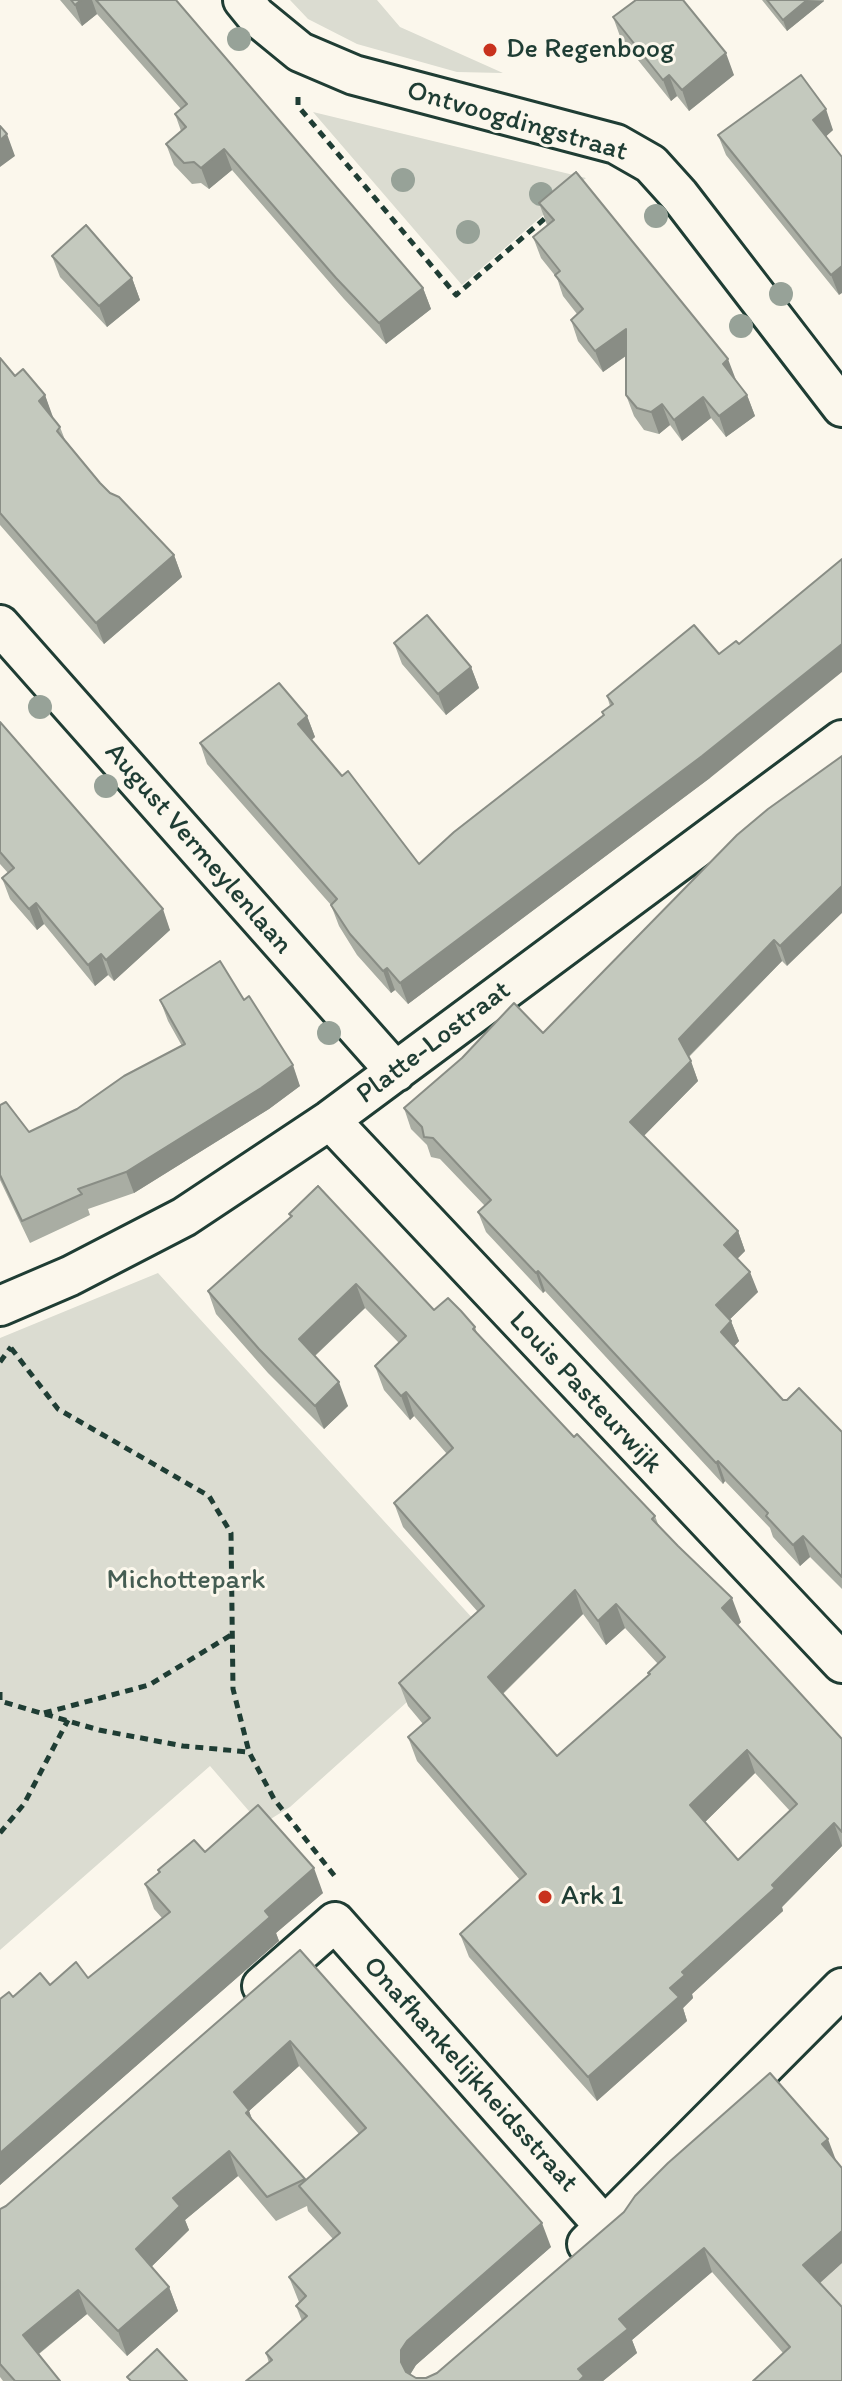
<!DOCTYPE html>
<style>
body{margin:0}
canvas{display:block;background:#fbf7ec}
</style>
<canvas width="842" height="2381"></canvas>
<script>
const ctx = document.querySelector('canvas').getContext('2d');
ctx.lineJoin = 'round';
function fill(path, color) {
  ctx.fillStyle = color;
  ctx.fill(path, 'evenodd');
}
function shape(rows) {
  const path = new Path2D();
  for (const r of rows) {
    path.moveTo(r[0], r[1]);
    for (let i = 2; i < r.length; i += 2) path.lineTo(r[i], r[i + 1]);
  }
  return path;
}
function trace(path, color, width, dash) {
  ctx.strokeStyle = color;
  ctx.lineWidth = width;
  ctx.lineCap = dash ? 'butt' : 'round';
  ctx.setLineDash(dash || []);
  ctx.stroke(path);
}
function write(font, color, halo, rows, align = 'center') {
  ctx.font = font + ' Itim,sans-serif';
  ctx.lineWidth = 6;
  ctx.setLineDash([]);
  ctx.textBaseline = 'middle';
  ctx.strokeStyle = halo;
  ctx.fillStyle = color;
  for (const [text, x, y, turn = 0] of rows) {
    ctx.save();
    ctx.translate(x, y);
    ctx.rotate((+turn || 0) * Math.PI / 180);
    ctx.textAlign = isNaN(turn) ? turn : align;
    if (halo) ctx.strokeText(text, 0, 0);
    ctx.fillText(text, 0, 0);
    ctx.restore();
  }
}
fill(shape([
 [290,0,377,0,400,27,503,73,457,72,357,44,308,19],
 [313,112,586,178,462,285],
 [158,1273,485,1632,290,1807,261,1825,210,1766,0,1950,0,1338],
 [842,2263,842,2322,812,2290]
]), '#dbdcd1');
const street = shape([
 [243,0,256,16,300,52,354,75,616,144,651,164,679,195,842,407],
 [0,625,396,1072],
 [330,1120,842,1663],
 [0,1306,70,1276,184,1217,330,1120,842,740],
 [262,1986,335,1922,606,2228],
 [587,2244,842,1988]
]);
trace(street, '#1f3d34', 44);
trace(shape([
 [298,97,298,106,456,295,550,214],
 [11,1348,58,1409,209,1496,231,1533,233,1689,249,1752,274,1799,337,1879],
 [0,1362,11,1347],
 [0,1692,0,1701,99,1730,183,1746,249,1752],
 [44,1713,149,1685,231,1635],
 [0,1833,24,1804,68,1720]
]), '#1f3d34', 5, [8, 6]);
trace(street, '#fbf7ec', 38);
ctx.fillStyle = '#97a298';
for (const [x, y] of [
 [239,39],
 [403,180],
 [541,194],
 [656,216],
 [468,232],
 [781,294],
 [741,326],
 [40,707],
 [106,786],
 [329,1033]
]) {
  ctx.beginPath();
  ctx.arc(x, y, 12, 0, 2 * Math.PI);
  ctx.fill();
}
fill(shape([
 [60,0,176,0,423,288,431,309,386,344,344,299,232,170,209,189,201,183,192,184,174,165,166,144,181,131,175,114,181,109,97,14,82,26],
 [762,0,824,0,824,1,787,31],
 [613,17,734,75,689,111,677,96,671,101,621,39],
 [833,130,826,136,839,295,726,155,718,135],
 [539,203,736,380,747,395,755,416,726,437,711,418,682,441,670,425,659,434,644,430,634,416,626,395,626,356,603,372,578,341,571,320,577,314,563,296,557,278,541,258,533,237,547,225],
 [52,256,132,278,140,300,107,327,60,277],
 [0,358,15,376,45,395,52,417,60,427,65,440,100,483,174,555,182,577,104,644,0,525],
 [394,643,471,667,479,688,446,715,402,664],
 [607,696,710,778,408,1004,395,990,391,993,357,955,339,926,331,905,207,764,200,743,307,716,315,737,311,740,419,864,603,715,602,712,610,706],
 [0,722,170,930,114,981,108,975,95,986,44,924,37,930,10,899,2,878,8,873,0,864],
 [768,809,787,966,782,961,689,1057,698,1081,643,1136,738,1231,745,1251,737,1259,758,1292,730,1319,739,1341,734,1346,783,1400,842,1432,842,1589,810,1557,800,1566,773,1537,770,1528,725,1481,723,1484,545,1291,543,1293,486,1232,478,1212,485,1206,440,1159,431,1157,427,1145,411,1129,404,1108,543,1033],
 [160,1000,300,1086,269,1109,134,1193,88,1209,90,1215,30,1243,0,1180,0,1105,29,1132,77,1109,182,1046,168,1021],
 [289,1214,434,1310,475,1327,477,1333,574,1437,655,1516,658,1524,741,1622,738,1625,842,1739,842,1846,782,1907,783,1911,692,1994,693,1998,683,2008,687,2021,597,2101,469,1957,460,1934,520,1880,417,1761,408,1737,423,1724,408,1706,399,1683,478,1612,403,1527,394,1503,447,1454,414,1416,410,1420,384,1390,375,1366,399,1343,365,1308,315,1356,348,1406,324,1429,268,1373,216,1314,208,1291,290,1217],
 [583,1614,606,1645,625,1628,658,1664,648,1673,649,1675,557,1756,503,1694],
 [755,1773,790,1811,738,1860,705,1822],
 [205,1852,323,1893,276,1933,279,1941,0,2185,0,1999,50,1985,88,1978,162,1918,154,1909,145,1884,159,1873,158,1870],
 [300,1950,551,2247,416,2365,410,2374,416,2378,426,2378,437,2373,624,2212,842,2263,820,2283,842,2307,783,2353,712,2272,632,2340,637,2353,603,2381,246,2381,269,2363,266,2353,302,2321,296,2306,299,2302,289,2277,333,2239,308,2211,307,2206,276,2221,238,2176,185,2220,189,2230,151,2267,169,2287,178,2311,127,2356,87,2314,39,2354,60,2381,3,2381,0,2377,0,2209,6,2206],
 [299,2066,359,2134,306,2181,252,2119,249,2111]
]), '#a9ada3');
fill(shape([
 [81,0,92,0,97,14,82,26,75,5],
 [807,0,824,1,787,31,783,20],
 [726,53,734,75,689,111,682,90],
 [669,75,677,96,671,101,663,80],
 [826,109,833,130,821,141,813,120],
 [7,134,15,156,0,167,0,140],
 [224,149,232,170,209,189,201,168],
 [842,266,842,293,839,295,831,275],
 [132,278,140,300,107,327,99,306],
 [423,288,431,309,386,344,379,323],
 [626,329,634,350,603,372,595,351],
 [728,359,736,380,723,364],
 [45,395,53,417,47,422,39,401],
 [747,395,755,416,726,437,719,416],
 [703,397,711,418,682,441,674,420],
 [662,404,670,425,659,434,651,412],
 [174,555,182,577,104,644,96,623],
 [842,644,842,672,710,778,408,1004,400,983],
 [471,667,479,688,446,715,438,694],
 [307,716,315,737,306,745,298,724],
 [842,886,842,913,787,966,780,946],
 [36,903,44,924,37,930,29,909],
 [163,909,170,930,114,981,106,960],
 [774,940,782,961,686,1059,679,1039],
 [101,954,108,975,95,986,88,965],
 [387,968,395,990,391,993,383,971],
 [691,1061,698,1081,637,1143,630,1122],
 [293,1065,300,1086,269,1109,134,1193,126,1172],
 [738,1231,745,1251,731,1265,724,1245],
 [538,1271,545,1291,543,1293,536,1273],
 [750,1272,758,1292,724,1325,716,1305],
 [356,1284,365,1308,308,1362,299,1339],
 [731,1321,739,1341,729,1352,721,1332],
 [339,1382,348,1406,324,1429,315,1406],
 [406,1392,414,1416,410,1420,401,1396],
 [718,1461,725,1481,723,1484,716,1463],
 [803,1536,810,1557,800,1566,793,1545],
 [575,1590,583,1614,496,1700,488,1677],
 [732,1598,741,1622,731,1632,722,1608],
 [616,1604,625,1628,606,1645,598,1621],
 [747,1750,755,1773,699,1828,690,1805],
 [834,1823,842,1846,782,1907,783,1911,692,1994,693,1998,683,2008,687,2021,597,2101,588,2077,670,1988,682,1972,772,1885],
 [314,1868,323,1893,276,1933,279,1941,0,2185,0,2153,265,1911],
 [290,2041,299,2066,249,2111,258,2135,234,2092],
 [828,2139,837,2163,822,2144],
 [229,2151,238,2176,185,2220,189,2230,145,2273,136,2249,173,2198],
 [542,2223,551,2247,416,2365,410,2375,410,2381,401,2362,401,2350,407,2341],
 [842,2231,842,2263,812,2290,803,2265],
 [704,2248,712,2272,632,2340,637,2353,603,2381,579,2381,578,2369,619,2319],
 [169,2287,178,2311,127,2356,118,2331],
 [78,2290,87,2314,32,2359,23,2335]
]), '#898d85');
const building = shape([
 [71,0,81,0,75,5,71,0],
 [96,0,176,0,423,288,379,323,336,278,224,149,201,168,194,162,184,163,166,144,186,127,175,114,187,104,96,0],
 [636,0,683,0,726,53,682,90,669,75,663,80,613,17,636,0],
 [767,0,807,0,783,20,767,0],
 [801,75,826,109,813,120,842,157,842,266,831,275,718,135,801,75],
 [0,126,7,134,0,140,0,126],
 [576,172,728,359,723,364,747,395,719,416,703,397,674,420,662,404,651,412,637,408,626,395,626,329,595,351,571,320,583,309,555,275,560,271,533,237,554,220,539,203,576,172],
 [86,225,132,278,99,306,52,256,86,225],
 [0,358,15,376,23,369,45,395,39,401,60,427,57,431,100,483,110,493,119,497,174,555,96,623,0,513,0,358],
 [842,559,842,644,702,756,400,983,387,968,383,971,350,934,331,905,337,899,200,743,279,683,307,716,298,724,342,776,348,771,419,864,454,832,604,715,602,712,613,704,607,696,694,625,719,654,736,641,739,644,842,559],
 [427,615,471,667,438,694,394,643,427,615],
 [0,722,163,909,106,960,101,954,88,965,36,903,29,909,2,878,14,868,0,852,0,722],
 [842,756,842,886,780,946,774,940,679,1039,691,1061,630,1122,738,1231,724,1245,750,1272,716,1305,731,1321,721,1332,783,1400,787,1400,799,1388,842,1432,842,1577,803,1536,793,1545,766,1516,768,1513,718,1461,716,1463,538,1271,536,1273,478,1212,491,1200,433,1138,424,1137,422,1127,404,1108,462,1058,514,1003,543,1033,737,835,768,809,842,756],
 [220,961,244,1000,249,996,293,1065,261,1088,126,1172,78,1189,82,1194,22,1221,0,1175,0,1105,6,1102,29,1132,77,1109,124,1076,185,1044,160,1000,220,961],
 [318,1186,434,1310,448,1298,461,1311,475,1327,473,1329,574,1437,577,1434,655,1516,652,1519,678,1546,732,1598,722,1608,842,1739,842,1832,834,1823,772,1885,775,1888,682,1972,685,1975,670,1988,679,1997,588,2077,460,1934,526,1874,408,1737,430,1718,399,1683,484,1606,394,1503,453,1448,406,1392,401,1396,375,1366,406,1336,356,1284,299,1339,339,1382,315,1406,259,1349,208,1291,292,1216,289,1214,318,1186],
 [575,1590,598,1621,616,1604,665,1657,648,1673,650,1674,557,1756,488,1677,575,1590],
 [747,1750,797,1804,738,1860,690,1805,747,1750],
 [258,1805,314,1868,265,1911,270,1917,0,2153,0,1999,9,1992,13,1997,40,1973,50,1985,76,1962,88,1978,170,1912,145,1884,160,1872,158,1870,194,1840,205,1852,258,1805],
 [300,1950,542,2223,407,2341,401,2350,401,2362,406,2372,416,2378,426,2378,437,2373,624,2212,635,2196,668,2163,770,2073,828,2139,822,2144,842,2168,842,2231,803,2265,842,2307,842,2381,753,2381,790,2347,704,2248,619,2319,628,2329,578,2369,584,2376,579,2381,246,2381,272,2360,266,2353,307,2316,296,2306,306,2296,289,2277,340,2233,299,2186,366,2128,290,2041,234,2092,249,2110,246,2113,305,2179,267,2197,229,2151,173,2198,180,2206,136,2249,169,2287,118,2331,78,2290,23,2335,60,2381,15,2381,0,2364,0,2209,6,2206,300,1950],
 [157,2349,187,2381,131,2381,127,2377,157,2349]
]);
fill(building, '#c4c9be');
trace(building, '#898d85', 2);
for (const [x, y, r, color] of [
 [490,50,8,"#c8321e"],
 [545,1897,8,"#c8321e"]
]) {
  const dot = new Path2D();
  dot.arc(x, y, r, 0, 2 * Math.PI);
  ctx.fillStyle = color;
  ctx.fill(dot);
  trace(dot, '#fbf7ec', 3);
}
write('28px', '#1f3d34', '#fbf7ec', [
 ["De Regenboog",506,50],
 ["Ark 1",561,1897]
], 'left');
write('28px', '#1f3d34', '#fbf7ec', [
 ["Ontvoogdingstraat",517,122,16],
 ["August Vermeylenlaan",198,849,49],
 ["Platte-Lostraat",434,1043,-37],
 ["Louis Pasteurwijk",585,1393,47],
 ["Onafhankelijkheidsstraat",470,2075,48]
]);
write('28px', '#455d53', '#fbf7ec', [
 ["Michottepark",186,1581]
]);
</script>
